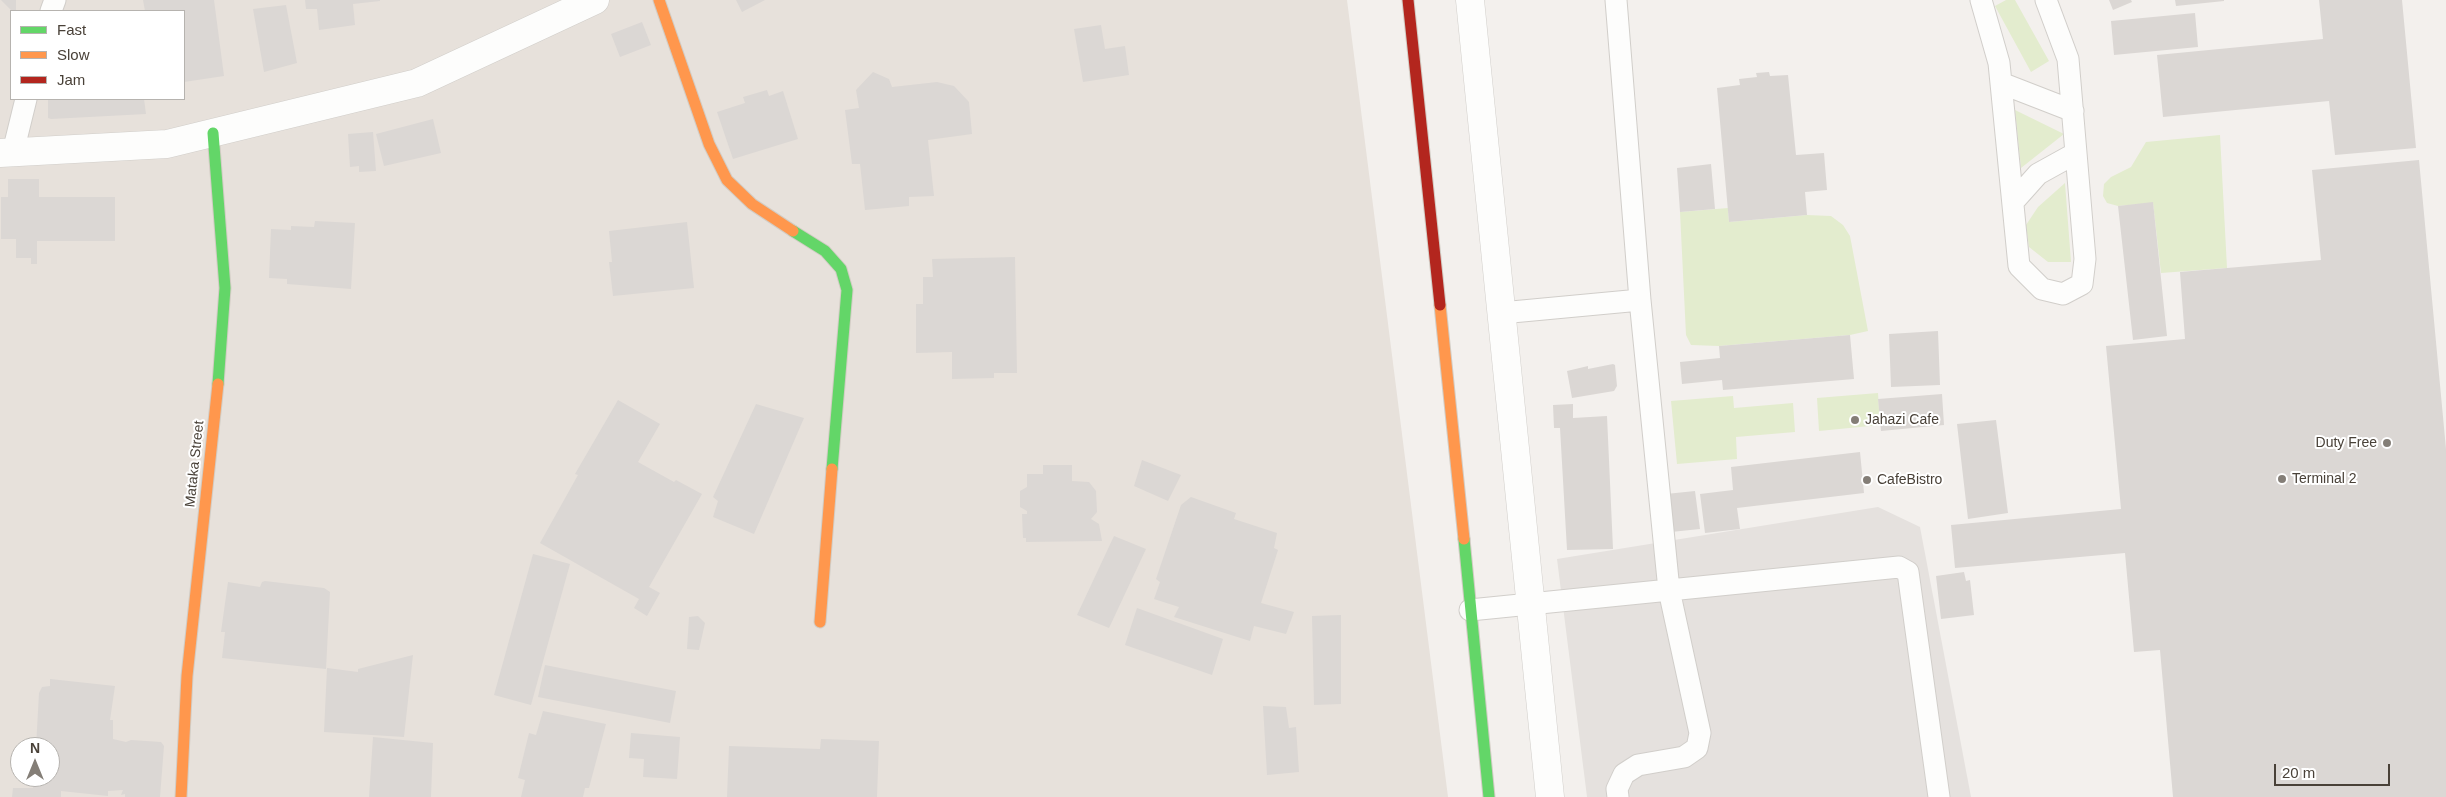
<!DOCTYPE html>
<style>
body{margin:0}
#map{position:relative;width:2446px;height:797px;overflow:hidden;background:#f3f0ed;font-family:Arial,sans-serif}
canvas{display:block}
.legend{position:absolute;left:10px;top:10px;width:175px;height:90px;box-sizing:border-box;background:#fff;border:1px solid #b6b3af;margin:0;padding:6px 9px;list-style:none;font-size:15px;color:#494138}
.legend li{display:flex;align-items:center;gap:10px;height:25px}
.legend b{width:25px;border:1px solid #b6b3af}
.north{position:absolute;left:10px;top:737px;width:50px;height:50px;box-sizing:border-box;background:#fff;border:1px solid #b6b3af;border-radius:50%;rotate:0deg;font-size:14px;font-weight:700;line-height:20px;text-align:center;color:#494138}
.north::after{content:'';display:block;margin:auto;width:18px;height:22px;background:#847e77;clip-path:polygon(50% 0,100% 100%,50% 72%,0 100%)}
.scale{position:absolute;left:2274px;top:764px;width:116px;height:22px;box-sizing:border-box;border:2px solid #494138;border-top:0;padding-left:6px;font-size:15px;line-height:18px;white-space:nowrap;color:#494138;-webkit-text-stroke:4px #fff;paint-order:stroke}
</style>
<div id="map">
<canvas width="2446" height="797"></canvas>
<ul class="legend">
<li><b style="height:6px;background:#63d668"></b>Fast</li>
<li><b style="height:6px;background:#ff974d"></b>Slow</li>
<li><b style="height:6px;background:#b3261e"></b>Jam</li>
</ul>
<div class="north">N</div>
<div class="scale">20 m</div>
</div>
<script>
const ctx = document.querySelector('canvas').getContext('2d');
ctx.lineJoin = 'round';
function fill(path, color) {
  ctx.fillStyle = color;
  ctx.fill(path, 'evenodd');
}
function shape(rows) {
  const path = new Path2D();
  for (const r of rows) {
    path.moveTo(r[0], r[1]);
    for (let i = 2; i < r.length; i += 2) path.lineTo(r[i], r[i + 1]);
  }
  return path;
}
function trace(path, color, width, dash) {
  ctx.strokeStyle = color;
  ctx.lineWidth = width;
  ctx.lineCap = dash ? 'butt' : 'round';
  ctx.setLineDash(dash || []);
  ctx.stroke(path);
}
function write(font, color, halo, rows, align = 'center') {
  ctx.font = font + ' Arial,sans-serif';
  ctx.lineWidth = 4;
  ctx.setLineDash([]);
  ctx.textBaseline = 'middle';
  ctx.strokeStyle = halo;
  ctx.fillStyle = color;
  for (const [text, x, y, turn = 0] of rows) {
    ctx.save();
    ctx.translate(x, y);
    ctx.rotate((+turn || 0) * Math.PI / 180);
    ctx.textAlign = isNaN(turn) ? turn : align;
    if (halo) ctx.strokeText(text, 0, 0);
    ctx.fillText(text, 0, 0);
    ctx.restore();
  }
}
fill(shape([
 [0,0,1347,0,1448,797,0,797],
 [11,11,184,11,184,99,11,99],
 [20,747,50,747,50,777,20,777]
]), '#e7e1db');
fill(shape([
 [2006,0,2015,0,2049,61,2031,72,1995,6],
 [2015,110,2064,134,2021,168],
 [2220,135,2227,268,2161,273,2153,203,2118,206,2107,203,2103,196,2104,184,2111,177,2131,167,2146,142],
 [2065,183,2071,262,2048,262,2029,247,2026,225,2038,207],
 [1728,208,1729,222,1807,215,1831,216,1843,225,1850,236,1868,331,1850,335,1719,346,1691,345,1686,335,1680,212],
 [1878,393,1880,425,1819,431,1817,398],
 [1733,396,1734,408,1793,403,1795,432,1736,437,1737,459,1677,464,1671,401]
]), '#e3ecce');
fill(shape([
 [1878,507,1920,527,1971,797,1587,797,1557,559]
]), '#e5e1de');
fill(shape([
 [1,0,16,0,16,11,12,11],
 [143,0,214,0,224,76,184,82,184,11,145,11],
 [305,0,380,0,380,1,353,4,355,25,319,30,317,9,306,9],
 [736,0,765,0,742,12],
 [2109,0,2131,0,2132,2,2113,10],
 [2175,0,2224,0,2224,1,2176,6],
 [2319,0,2402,0,2416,148,2335,155,2329,101,2163,117,2157,55,2323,39],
 [286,5,297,63,264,72,253,9],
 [2195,13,2198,47,2114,55,2111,21],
 [642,22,651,45,620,57,611,34],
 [1101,25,1105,49,1125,46,1129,75,1083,82,1074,29],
 [873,72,889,79,892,87,937,82,954,86,969,102,972,134,928,140,934,196,909,197,909,206,865,210,860,164,852,164,845,110,859,108,856,90],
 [1769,72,1770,76,1788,75,1796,155,1824,153,1827,190,1805,192,1807,215,1729,222,1717,88,1740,85,1739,79,1757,77,1756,73],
 [767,90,769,96,783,91,798,139,733,159,717,112,745,103,743,97],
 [48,99,144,99,146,114,51,119,48,118],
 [433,119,441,153,384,166,376,134],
 [373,132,376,171,359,172,359,166,350,167,348,134],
 [2419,160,2446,449,2446,797,2173,797,2160,650,2134,652,2125,553,1955,568,1951,525,2121,509,2106,346,2185,339,2180,272,2321,260,2312,170],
 [1711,164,1715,209,1680,212,1677,168],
 [8,179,39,179,39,197,115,197,115,241,37,241,37,264,31,264,31,258,16,258,16,239,1,239,1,197,8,197],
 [2153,202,2167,336,2133,340,2118,206],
 [315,221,355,223,351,289,287,284,287,279,269,278,271,229,291,230,291,226,314,227],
 [687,222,694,288,613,296,609,262,612,262,609,231],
 [1015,257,1017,373,994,373,994,378,952,379,952,352,916,353,916,304,923,304,923,277,933,277,932,259],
 [1938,331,1940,385,1891,387,1889,334],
 [1850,335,1854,379,1723,390,1722,380,1682,384,1680,362,1720,358,1719,346],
 [1613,364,1615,365,1617,386,1614,391,1572,398,1567,371,1588,366,1588,369],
 [1942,394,1944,425,1881,431,1878,399],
 [618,400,660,424,638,462,674,482,676,480,702,494,649,587,660,593,647,616,634,608,639,599,540,543,578,475,575,474],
 [756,404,804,418,754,534,713,517,718,501,713,497],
 [1573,404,1573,418,1607,416,1613,549,1567,550,1560,428,1554,428,1553,405],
 [1996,420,2008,513,1968,519,1957,424],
 [1860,452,1864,493,1737,508,1740,529,1705,533,1700,494,1733,490,1731,467],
 [1142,460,1181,475,1168,501,1134,486],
 [1043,465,1072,465,1072,481,1089,482,1096,491,1097,512,1091,519,1099,524,1102,541,1026,542,1026,538,1023,538,1022,514,1027,514,1027,511,1020,507,1020,491,1027,487,1027,474,1043,474],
 [1695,491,1700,529,1671,532,1666,494],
 [1191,497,1236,513,1234,519,1277,533,1274,548,1278,550,1261,603,1294,612,1286,634,1254,626,1250,641,1174,617,1179,607,1154,599,1160,582,1156,579,1181,505],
 [1114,536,1146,549,1109,628,1077,615],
 [533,554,570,564,531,705,494,695],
 [1964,572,1966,581,1970,580,1974,615,1941,619,1936,576],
 [265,581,324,588,330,592,326,669,222,658,225,632,221,632,228,582,260,587,262,582],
 [1137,608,1223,639,1212,675,1125,645],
 [1341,615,1341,704,1314,705,1312,616],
 [698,616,705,623,699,650,687,649,689,617],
 [413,655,404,737,324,732,327,668,358,672,358,669],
 [545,665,676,691,670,723,538,697],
 [50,679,115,686,110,720,113,720,113,739,126,742,131,740,161,742,164,746,160,797,125,797,125,794,121,795,123,790,108,791,108,796,61,791,61,797,12,797,13,788,33,788,34,777,50,777,50,747,36,747,39,693,42,687,50,686],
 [1263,706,1286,707,1289,728,1296,727,1299,772,1267,775],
 [543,711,606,724,589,788,585,788,583,797,521,797,525,780,518,778,529,733,536,735],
 [631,733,680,737,677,779,643,777,644,759,629,758],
 [373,737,433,743,431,797,369,797],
 [821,739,879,741,877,797,727,797,729,746,820,749]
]), '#dbd7d4');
const lane = shape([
 [1616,0,1640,300,1669,590,1700,733,1697,748,1684,757,1638,765,1624,774,1617,789,1618,797],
 [1981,0,1999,63,2019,266,2042,289,2063,294,2082,284,2085,259,2068,59,2046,0],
 [51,11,55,0],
 [2001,83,2073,111],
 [13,152,26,99],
 [2013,202,2038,174,2076,153],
 [1501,313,1640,300],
 [1470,610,1899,567,1908,572,1939,797]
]);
const street = shape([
 [1470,0,1550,797],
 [0,153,167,144,417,83,595,0]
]);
const fast = shape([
 [213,133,225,288,218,384],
 [793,231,825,251,841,269,847,290,832,469],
 [1464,539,1489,797]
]);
const slow = shape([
 [659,0,709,144,727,180,752,204,793,231],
 [1440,305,1464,539],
 [820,622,832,469],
 [181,797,187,676,218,384]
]);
const jam = shape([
 [1408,0,1440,305]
]);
trace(lane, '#d1ceca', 23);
trace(street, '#d1ceca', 29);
trace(fast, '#d2ccc4', 13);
trace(slow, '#d2ccc4', 13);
trace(jam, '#d2ccc4', 13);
trace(lane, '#fdfdfc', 21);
trace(street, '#fdfdfc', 28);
trace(fast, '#63d668', 11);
trace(slow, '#ff974d', 11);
trace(jam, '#b3261e', 11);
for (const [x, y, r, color] of [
 [1855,420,5,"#847e77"],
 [2387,443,5,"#847e77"],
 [2282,479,5,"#847e77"],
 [1867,480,5,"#847e77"]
]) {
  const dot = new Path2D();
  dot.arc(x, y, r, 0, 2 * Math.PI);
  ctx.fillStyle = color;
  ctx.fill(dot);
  trace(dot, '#fff', 2);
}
write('14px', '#494138', '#fff', [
 ["Jahazi Cafe",1865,420],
 ["Duty Free",2377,443,"right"],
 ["Terminal 2",2292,479],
 ["CafeBistro",1877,480]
], 'left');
write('14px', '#494138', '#fff', [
 ["Mataka Street",195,464,-84]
]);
</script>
